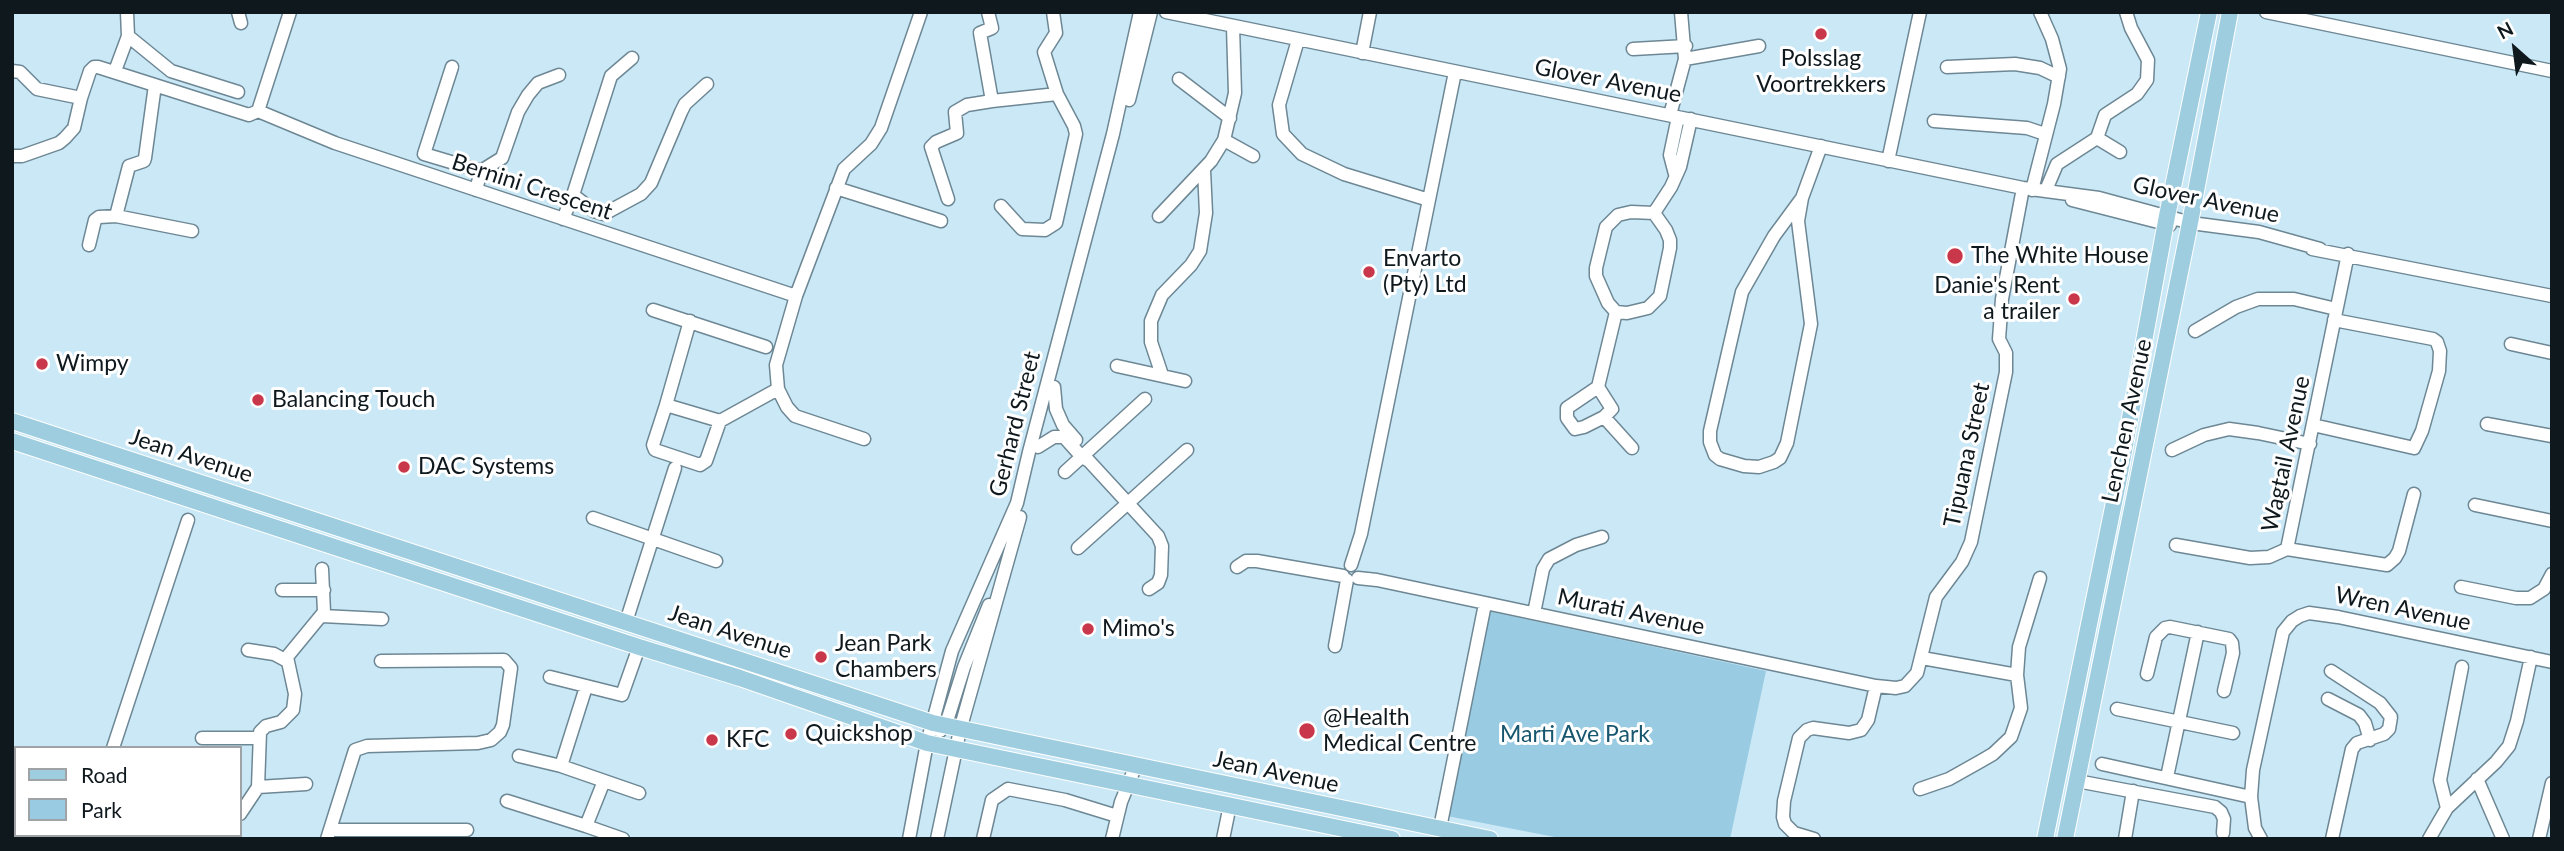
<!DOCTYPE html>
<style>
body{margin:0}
#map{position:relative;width:2564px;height:851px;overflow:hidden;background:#cbe8f6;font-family:Lato,sans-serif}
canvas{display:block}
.frame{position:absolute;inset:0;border:14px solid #0e181d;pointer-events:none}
.legend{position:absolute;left:14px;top:746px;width:228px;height:91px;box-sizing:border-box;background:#fff;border:2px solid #9fa3a5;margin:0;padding:9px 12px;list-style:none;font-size:21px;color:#0e181d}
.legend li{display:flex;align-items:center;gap:14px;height:35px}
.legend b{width:35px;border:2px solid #9fa3a5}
.north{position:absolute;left:2480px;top:14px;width:70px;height:70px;-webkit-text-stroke:5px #fff;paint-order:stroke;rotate:332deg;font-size:19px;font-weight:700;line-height:28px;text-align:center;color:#0e181d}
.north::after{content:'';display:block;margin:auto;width:24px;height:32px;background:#0e181d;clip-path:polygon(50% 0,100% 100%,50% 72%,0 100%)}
</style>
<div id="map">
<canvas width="2564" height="851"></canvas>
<div class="frame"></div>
<ul class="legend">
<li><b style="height:9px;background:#9ecde0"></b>Road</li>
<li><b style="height:19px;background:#99cbe3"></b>Park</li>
</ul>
<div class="north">N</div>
</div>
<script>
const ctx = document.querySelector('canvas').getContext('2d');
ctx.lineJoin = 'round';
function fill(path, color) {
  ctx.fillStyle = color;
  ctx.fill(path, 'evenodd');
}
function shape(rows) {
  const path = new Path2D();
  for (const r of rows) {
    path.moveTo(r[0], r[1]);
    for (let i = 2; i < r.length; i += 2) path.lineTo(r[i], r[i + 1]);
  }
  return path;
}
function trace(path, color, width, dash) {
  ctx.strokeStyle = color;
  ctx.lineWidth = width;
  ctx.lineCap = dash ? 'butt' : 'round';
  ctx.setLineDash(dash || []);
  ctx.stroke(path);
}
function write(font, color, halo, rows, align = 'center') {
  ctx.font = font + ' Lato,sans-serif';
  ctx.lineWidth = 6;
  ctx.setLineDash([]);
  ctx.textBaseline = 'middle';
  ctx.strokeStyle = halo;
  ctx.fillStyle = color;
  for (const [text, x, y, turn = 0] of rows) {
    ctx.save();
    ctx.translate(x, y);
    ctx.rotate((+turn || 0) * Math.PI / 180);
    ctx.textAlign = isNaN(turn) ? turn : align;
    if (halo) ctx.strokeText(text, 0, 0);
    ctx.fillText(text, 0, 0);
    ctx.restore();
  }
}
fill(shape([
 [1488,611,1766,671,1730,839,1565,839,1447,816]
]), '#99cbe3');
const minor = shape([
 [238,12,241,23],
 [988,12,992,28,980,33,992,101],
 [1166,12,2023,188,2099,198,2191,223,2259,232,2320,249],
 [2266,12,2552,71],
 [128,36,171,71,238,92],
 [1298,40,1279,105,1283,134,1302,154,1344,174,1429,200],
 [1633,49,1686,46],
 [1362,53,1370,12],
 [1685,59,1759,46],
 [452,67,424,154,481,171],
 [1947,67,2015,64,2040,68,2059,77],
 [12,71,20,72,37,89,81,98,90,71,94,67,98,67,249,115,258,111,335,143,796,296],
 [115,71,128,36,127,12],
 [1179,79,1230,118],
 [1129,100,1151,12],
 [258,111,290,12],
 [1670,115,1685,59,1681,12],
 [1934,121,2027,128,2045,134],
 [2097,138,2120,152],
 [1224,140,1253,156],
 [12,156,22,156,59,143,65,138,74,128,81,98],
 [1888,161,1920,12],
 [1675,174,1670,155,1678,117],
 [836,188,941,221],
 [476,190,481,171,502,158,518,112,528,95,538,83,559,75],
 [2032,190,2054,104,2060,69,2052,39,2040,12],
 [2046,190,2057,164,2097,138,2105,115,2137,94,2147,80,2148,60,2131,28,2126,12],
 [573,195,594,211,604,214,641,194,651,183,681,112,685,104,707,84],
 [1802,198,1774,236,1742,292,1710,431,1710,442,1715,455,1720,459,1744,466,1759,467,1774,462,1780,458,1787,443,1811,324,1798,221,1802,198,1821,146],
 [948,199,931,147,936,142,957,133,955,112,967,105,992,101,1057,94,1044,52,1056,33,1053,12],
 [2072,200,2170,225],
 [1001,206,1022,229,1045,230,1056,223,1076,134,1074,126,1057,94],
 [1631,212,1654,213,1666,230,1670,240,1670,248,1660,296,1648,308,1627,313,1616,312,1608,303,1596,276,1596,268,1606,227,1618,215,1631,212],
 [1654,213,1671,187,1680,167,1691,119],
 [116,216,192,231],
 [1159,216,1211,161,1224,140,1235,93,1233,27],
 [563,219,573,195,611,76,632,58],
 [89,245,95,220,99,217,116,216,129,166,144,161,145,158,155,85],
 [2312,249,2552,296],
 [653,310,766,347],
 [690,321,666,405,720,421],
 [2195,331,2236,307,2258,299,2294,299,2336,309],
 [2511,344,2552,353],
 [1117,366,1185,381],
 [1162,375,1151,342,1151,321,1162,295,1191,265,1200,251,1206,213,1204,170],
 [1054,387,1056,409,1063,425,1076,440],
 [1598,387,1612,409,1604,417,1584,427,1575,429,1567,418,1567,408,1598,387,1616,312],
 [666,405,653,445,655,450,700,465,706,461,720,421,778,389],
 [1604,417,1632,448],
 [2487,424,2552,436],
 [2313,425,2414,448,2422,431,2439,371,2440,351,2437,342,2433,339,2334,320],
 [864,439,795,416,787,407,778,389,776,365,796,296,844,169,871,144,881,128,921,12],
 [1038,447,1054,437,1064,437,1082,457,1089,461,1158,536,1162,546,1161,575,1158,583,1149,589],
 [2172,450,2204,435,2229,429,2258,433,2310,444],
 [1065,472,1145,399],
 [2475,505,2552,521],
 [593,518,716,561],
 [2176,545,2250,558,2269,557,2287,549],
 [1078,548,1187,450],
 [2287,549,2348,254],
 [2287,549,2387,565,2395,558,2399,551,2414,494],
 [1351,565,1361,534,1455,72],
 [1237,567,1246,561,1257,561,1343,576],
 [1358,578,1377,580,1876,686,1896,688,1905,686,1917,673,1936,597,1962,562,1971,542,2006,372,2006,353,1999,339,2002,299,2023,188],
 [2461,587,2516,598,2530,598,2544,589,2552,574],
 [282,590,324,590],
 [1534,613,1543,569,1549,559,1576,545,1602,537],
 [322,616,382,619],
 [626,622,675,468],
 [1335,646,1347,580],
 [248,650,274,654,287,661],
 [1922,658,2017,675,2019,647,2040,578],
 [2331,671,2380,703,2391,717,2389,729,2384,734,2357,743,2352,749,2332,839],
 [2147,674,2156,637,2165,628,2170,627,2229,639,2232,643,2233,653,2224,691],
 [550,677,622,695,639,647],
 [2328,699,2359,715,2365,723,2370,740],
 [2117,709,2233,733],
 [940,731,948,718,964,667,989,605],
 [202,738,258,738],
 [113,748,188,520],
 [519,756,561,766,586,687],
 [2102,764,2251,797],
 [561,766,639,793],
 [2167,777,2198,632],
 [2477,779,2503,839],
 [2077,781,2215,807,2221,812,2224,819,2223,833],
 [258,787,306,784],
 [1920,789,1949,779,1981,761,1993,754,2011,737,2021,708,2017,675],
 [507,801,586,826,604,781],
 [2447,808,2440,780,2462,667],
 [240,814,258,787,260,732,266,726,281,722,293,710,295,694,287,657,324,612,322,569],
 [12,819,16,820],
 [586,826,623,839],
 [1440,828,1485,604],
 [330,830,467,830],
 [63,835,73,839],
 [83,839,84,835],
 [189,839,212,835],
 [327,839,355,750,367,746,478,743,491,740,500,732,503,725,511,668,504,660,381,661],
 [909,839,927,743,952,651,1017,503,1029,452,1113,134,1140,12],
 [937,839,960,730,1020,517],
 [983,839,992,800,1008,789,1065,800,1117,816],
 [1112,839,1121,802,1136,765],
 [1223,839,1230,805],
 [1814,839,1794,833,1785,824,1783,817,1784,801,1799,738,1807,730,1813,728,1849,733,1861,730,1868,720,1876,686],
 [2125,839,2133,791],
 [2261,839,2255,828,2251,797,2253,770,2283,632,2292,621,2300,616,2309,613,2338,617,2552,662],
 [2429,839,2447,808,2496,762,2509,746,2517,721,2531,657],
 [2539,839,2552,783]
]);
const major = shape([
 [12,421,933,723,1490,839],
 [12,441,639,647,740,678,927,743,1392,839],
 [2045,839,2119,478,2167,216,2209,12],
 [2065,839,2189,228,2230,12]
]);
trace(minor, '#6d8794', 15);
trace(major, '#fff', 18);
trace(minor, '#fff', 12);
trace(major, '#9ecde0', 16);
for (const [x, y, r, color] of [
 [1821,34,7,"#c8384a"],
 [1955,256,9,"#c8384a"],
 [1369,272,7,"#c8384a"],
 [2074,299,7,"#c8384a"],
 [42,364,7,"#c8384a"],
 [258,400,7,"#c8384a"],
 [404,467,7,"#c8384a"],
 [1088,629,7,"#c8384a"],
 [821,657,7,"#c8384a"],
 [1307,731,9,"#c8384a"],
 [791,734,7,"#c8384a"],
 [712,740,7,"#c8384a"]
]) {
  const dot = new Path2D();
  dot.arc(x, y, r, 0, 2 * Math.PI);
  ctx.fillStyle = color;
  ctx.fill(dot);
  trace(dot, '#fff', 2.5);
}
write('23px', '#0e181d', '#fff', [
 ["Polsslag",1821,59,"center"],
 ["Voortrekkers",1821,85,"center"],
 ["The White House",1971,256],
 ["Envarto",1383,259],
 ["(Pty) Ltd",1383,285],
 ["Danie's Rent",2060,286,"right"],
 ["a trailer",2060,312,"right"],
 ["Wimpy",56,364],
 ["Balancing Touch",272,400],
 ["DAC Systems",418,467],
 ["Mimo's",1102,629],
 ["Jean Park",835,644],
 ["Chambers",835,670],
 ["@Health",1323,718],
 ["Medical Centre",1323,744],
 ["Quickshop",805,734],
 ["KFC",726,740]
], 'left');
write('23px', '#0e181d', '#fff', [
 ["Glover Avenue",1608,81,11],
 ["Bernini Crescent",532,187,18],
 ["Glover Avenue",2206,200,12],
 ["Lenchen Avenue",2127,421,-78],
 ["Gerhard Street",1015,424,-76],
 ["Wagtail Avenue",2286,454,-78],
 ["Tipuana Street",1967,455,-78],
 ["Jean Avenue",191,456,18],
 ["Wren Avenue",2403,609,12],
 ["Murati Avenue",1631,612,12],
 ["Jean Avenue",730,632,18],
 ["Jean Avenue",1276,772,12]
]);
write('23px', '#16566e', '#fff', [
 ["Marti Ave Park",1575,735]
]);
</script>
